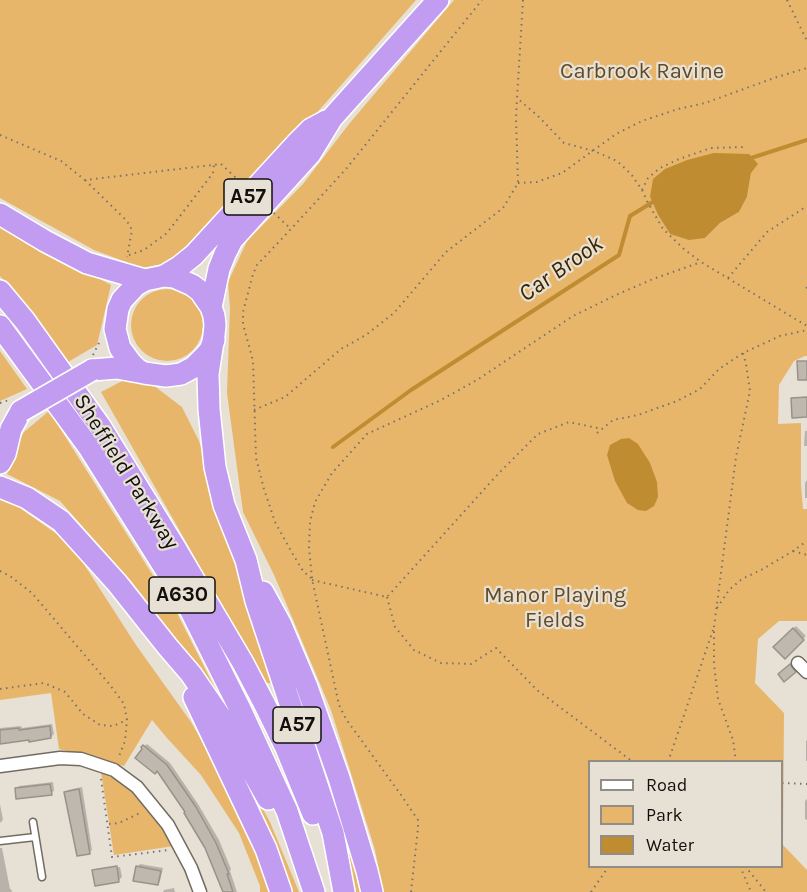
<!DOCTYPE html>
<style>
body{margin:0}
#map{position:relative;width:807px;height:892px;overflow:hidden;background:#e7e0d5;font-family:Karla,sans-serif}
canvas{display:block}
.legend{position:absolute;left:588px;top:760px;width:195px;height:108px;box-sizing:border-box;background:#e7e0d5;border:2px solid #928d85;margin:0;padding:8px 10px;list-style:none;font-size:18px;color:#12100c}
.legend li{display:flex;align-items:center;gap:12px;height:30px}
.legend b{width:30px;border:2px solid #928d85}
</style>
<div id="map">
<canvas width="807" height="892"></canvas>
<ul class="legend">
<li><b style="height:8px;background:#fff"></b>Road</li>
<li><b style="height:16px;background:#e8b66a"></b>Park</li>
<li><b style="height:16px;background:#c08c32"></b>Water</li>
</ul>
</div>
<script>
const ctx = document.querySelector('canvas').getContext('2d');
ctx.lineJoin = 'round';
function fill(path, color) {
  ctx.fillStyle = color;
  ctx.fill(path, 'evenodd');
}
function shape(rows) {
  const path = new Path2D();
  for (const r of rows) {
    if (r.length === 3) {
      path.moveTo(r[0] + r[2], r[1]);
      path.arc(r[0], r[1], r[2], 0, 2 * Math.PI);
      continue;
    }
    path.moveTo(r[0], r[1]);
    for (let i = 2; i < r.length; i += 2) path.lineTo(r[i], r[i + 1]);
  }
  return path;
}
function trace(path, color, width, dash) {
  ctx.strokeStyle = color;
  ctx.lineWidth = width;
  ctx.lineCap = dash ? 'butt' : 'round';
  ctx.setLineDash(dash || []);
  ctx.stroke(path);
}
function write(font, color, halo, rows, align = 'center') {
  ctx.font = font + ' Karla,sans-serif';
  ctx.lineWidth = 4.5;
  ctx.setLineDash([]);
  ctx.textBaseline = 'middle';
  ctx.strokeStyle = halo;
  ctx.fillStyle = color;
  for (const [text, x, y, turn = 0] of rows) {
    ctx.save();
    ctx.translate(x, y);
    ctx.rotate((+turn || 0) * Math.PI / 180);
    ctx.textAlign = isNaN(turn) ? turn : align;
    if (halo) ctx.strokeText(text, 0, 0);
    ctx.fillText(text, 0, 0);
    ctx.restore();
  }
}
fill(shape([
 [0,0,416,0,263,174,207,234,168,263,142,268,94,250,0,198],
 [454,0,807,0,807,356,805,356,794,361,779,385,778,424,801,423,801,485,803,509,807,509,807,621,779,621,758,639,755,683,784,713,783,845,807,870,807,892,383,892,375,850,331,710,275,577,243,512,227,393,230,308,228,282,247,241,303,184,349,124],
 [751,173,747,197,739,212,720,223,705,238,670,234,658,215,650,197],
 [590,762,782,762,782,866,590,866],
 [0,224,111,285,97,345,68,362,0,276],
 [167,325,36],
 [0,351,27,389,0,401],
 [126,379,153,385,182,407,199,441,272,683,266,683,101,392],
 [49,411,178,615,216,690,131,581,60,501,7,474,13,452,24,432],
 [0,498,10,501,71,544,136,645,191,722,224,780,249,831,272,892,260,892,260,886,239,833,201,775,167,738,152,720,124,766,59,749,51,693,0,700],
 [301,707,304,708,342,815,363,892,356,892,351,879],
 [237,762,270,822,299,892,288,892],
 [101,772,132,787,155,815,174,846,114,855]
]), '#e8b66a');
fill(shape([
 [714,153,749,154,758,164,751,173,747,197,739,212,720,223,705,238,689,240,670,234,658,215,650,197,653,179,665,169,687,160],
 [629,438,638,444,650,463,657,482,658,497,654,506,646,511,638,510,627,503,615,481,607,455,610,445,621,439]
]), '#c08c32');
fill(shape([
 [805,431,807,431,807,446,804,446],
 [807,480,807,498,805,498,805,483],
 [796,626,806,636,785,657,775,647],
 [52,724,54,734,51,737,0,742,0,728,21,726,22,728],
 [807,740,807,761,806,761,806,741],
 [147,744,170,763,198,804,219,840,231,869,230,871,237,892,224,892,206,848,186,813,143,747],
 [53,782,54,791,51,793,16,789,19,786],
 [82,787,92,850,89,853,65,793,68,790],
 [807,799,807,820,805,819,805,801],
 [0,804,3,820,0,823],
 [0,848,2,848,10,889,11,889,12,892,0,892],
 [140,864,163,868,160,881,157,884,137,867],
 [120,867,122,877,119,880,96,884,94,871,95,869,95,871],
 [174,888,175,892,163,892,164,890]
]), '#0003');
trace(shape([
 [748,159,807,140],
 [333,447,411,390,619,255,630,216,656,200]
]), '#c08c32', 4);
const building = shape([
 [797,361,807,361,807,380,798,380,797,361],
 [807,397,807,417,792,418,791,398,807,397],
 [793,628,804,640,785,659,773,647,793,628],
 [790,664,796,672,784,682,778,674,790,664],
 [50,726,51,738,29,742,29,740,0,744,0,730,19,728,19,730,50,726],
 [143,745,167,765,196,807,216,843,229,874,227,874,233,892,223,892,205,848,184,813,185,812,157,771,155,774,135,758,142,749,141,747,143,745],
 [50,784,52,795,16,799,15,788,50,784],
 [79,789,90,854,77,856,64,792,79,789],
 [117,866,119,882,95,886,92,870,117,866],
 [136,866,161,871,158,885,133,881,136,866]
]);
fill(building, '#bfb8ae');
trace(building, '#999289', 1.5);
const lane = shape([
 [33,822,42,877],
 [0,841,35,837]
]);
const street = shape([
 [798,663,807,672],
 [0,766,60,758,81,759,114,770,137,787,168,825,191,868,200,892]
]);
const highway = shape([
 [0,214,45,241,87,263,145,280],
 [164,276,179,267,194,255,296,144,311,129,326,121],
 [0,291,25,321,100,426,174,546,243,663,265,705,286,748,313,814],
 [211,307,219,269,225,254,232,240,310,154,332,118,438,0],
 [0,326,88,446,188,605,240,709,287,811,314,892],
 [214,340,210,350,204,357,194,367,181,374,166,376,144,373,137,369,131,363,120,348,115,329,118,309,122,300,136,285,145,280,164,276,174,277,192,285,200,291,211,307,214,316,215,325,214,335,208,374,209,409,215,467,224,505,246,560,256,601,333,833,344,892],
 [92,370,117,368,144,373],
 [0,463,5,454,11,429,21,411],
 [0,487,27,498,61,521,117,583,167,646,191,674,226,725,268,799],
 [263,592,281,625,307,687,339,778,367,871,372,892],
 [194,697,266,849,281,892]
]);
trace(lane, '#726c62', 9);
trace(street, '#726c62', 15);
trace(highway, '#fff', 24);
trace(shape([
 [523,0,517,98,538,116,564,143,594,151,617,161,631,174,642,190,648,203,663,229,685,250,701,262,807,326],
 [787,0,807,41],
 [0,135,61,161,85,180,221,164],
 [85,180,127,221,132,230,127,257],
 [518,183,537,182,562,173,616,134,642,121,678,109,705,103,777,77,807,68],
 [642,190,648,178,660,168,679,159,711,148,747,147],
 [129,255,144,250,167,233,213,173,214,164],
 [728,278,767,232,807,206],
 [807,287,806,289,807,291],
 [93,355,100,341],
 [0,403,9,400],
 [254,410,285,397,341,349,366,335,394,313,446,252,503,208,518,183,516,119,517,98],
 [597,433,613,420,638,415,677,401,700,389,719,369,743,353,780,336,807,330],
 [793,551,807,555],
 [0,571,10,576,32,593,110,685,124,704,127,720,125,741,118,759],
 [312,578,309,548,310,522,315,502,332,473,367,434,439,401,477,380,573,316,616,295,653,279,701,262],
 [312,580,387,597,498,474,538,434,569,422,602,429],
 [387,597,395,627,414,650,441,663,471,664,496,648,537,690,633,762],
 [717,608,729,590,742,579,761,570,793,551,807,541],
 [0,689,44,683,65,692,83,714,100,725,113,726,127,720],
 [668,762,713,630],
 [736,762,733,740,718,699,714,664,714,627,736,457,750,391,746,364,743,353],
 [101,779,112,857,169,850],
 [782,783,807,784],
 [109,824,119,823,142,812],
 [740,866,751,892],
 [745,866,766,892],
 [411,892,418,828,418,820,401,795,346,719,339,705,312,579,303,571,291,551,275,522,264,489,256,458,253,361,243,324,243,312,253,274,257,265,291,229,346,169,482,0],
 [591,892,609,866]
]), '#77736c', 2, [1.5, 4.5]);
trace(lane, '#fff', 6);
trace(street, '#fff', 12);
trace(highway, '#c19cf1', 21);
const highwayBridge = shape([
 [21,411,92,370]
]);
trace(highwayBridge, '#fff', 24, []);
trace(shape([
 [221,164,291,229]
]), '#77736c', 2, [1.5, 4.5]);
trace(highwayBridge, '#c19cf1', 21);
for (const [x, y, w] of [
 [248,197,48],
 [182,595,66],
 [297,725,48]
]) {
  const box = new Path2D();
  box.roundRect(x - w / 2, y - 18, w, 36, 4.5);
  ctx.fillStyle = '#e7e0d5';
  ctx.fill(box);
  trace(box, '#12100c', 1.5);
}
write('bold 21px', '#12100c', null, [
 ["A57",248,197],
 ["A630",182,595],
 ["A57",297,725]
]);
write('22px', '#614a26', '#e7e0d5', [
 ["Carbrook Ravine",642,72],
 ["Manor Playing",555,596],
 ["Fields",555,621]
]);
write('22px', '#12100c', '#e7e0d5', [
 ["Sheffield Parkway",126,472,58]
]);
write('italic 24px', '#3a2500', '#e7e0d5', [
 ["Car Brook",561,269,-35]
]);
</script>
